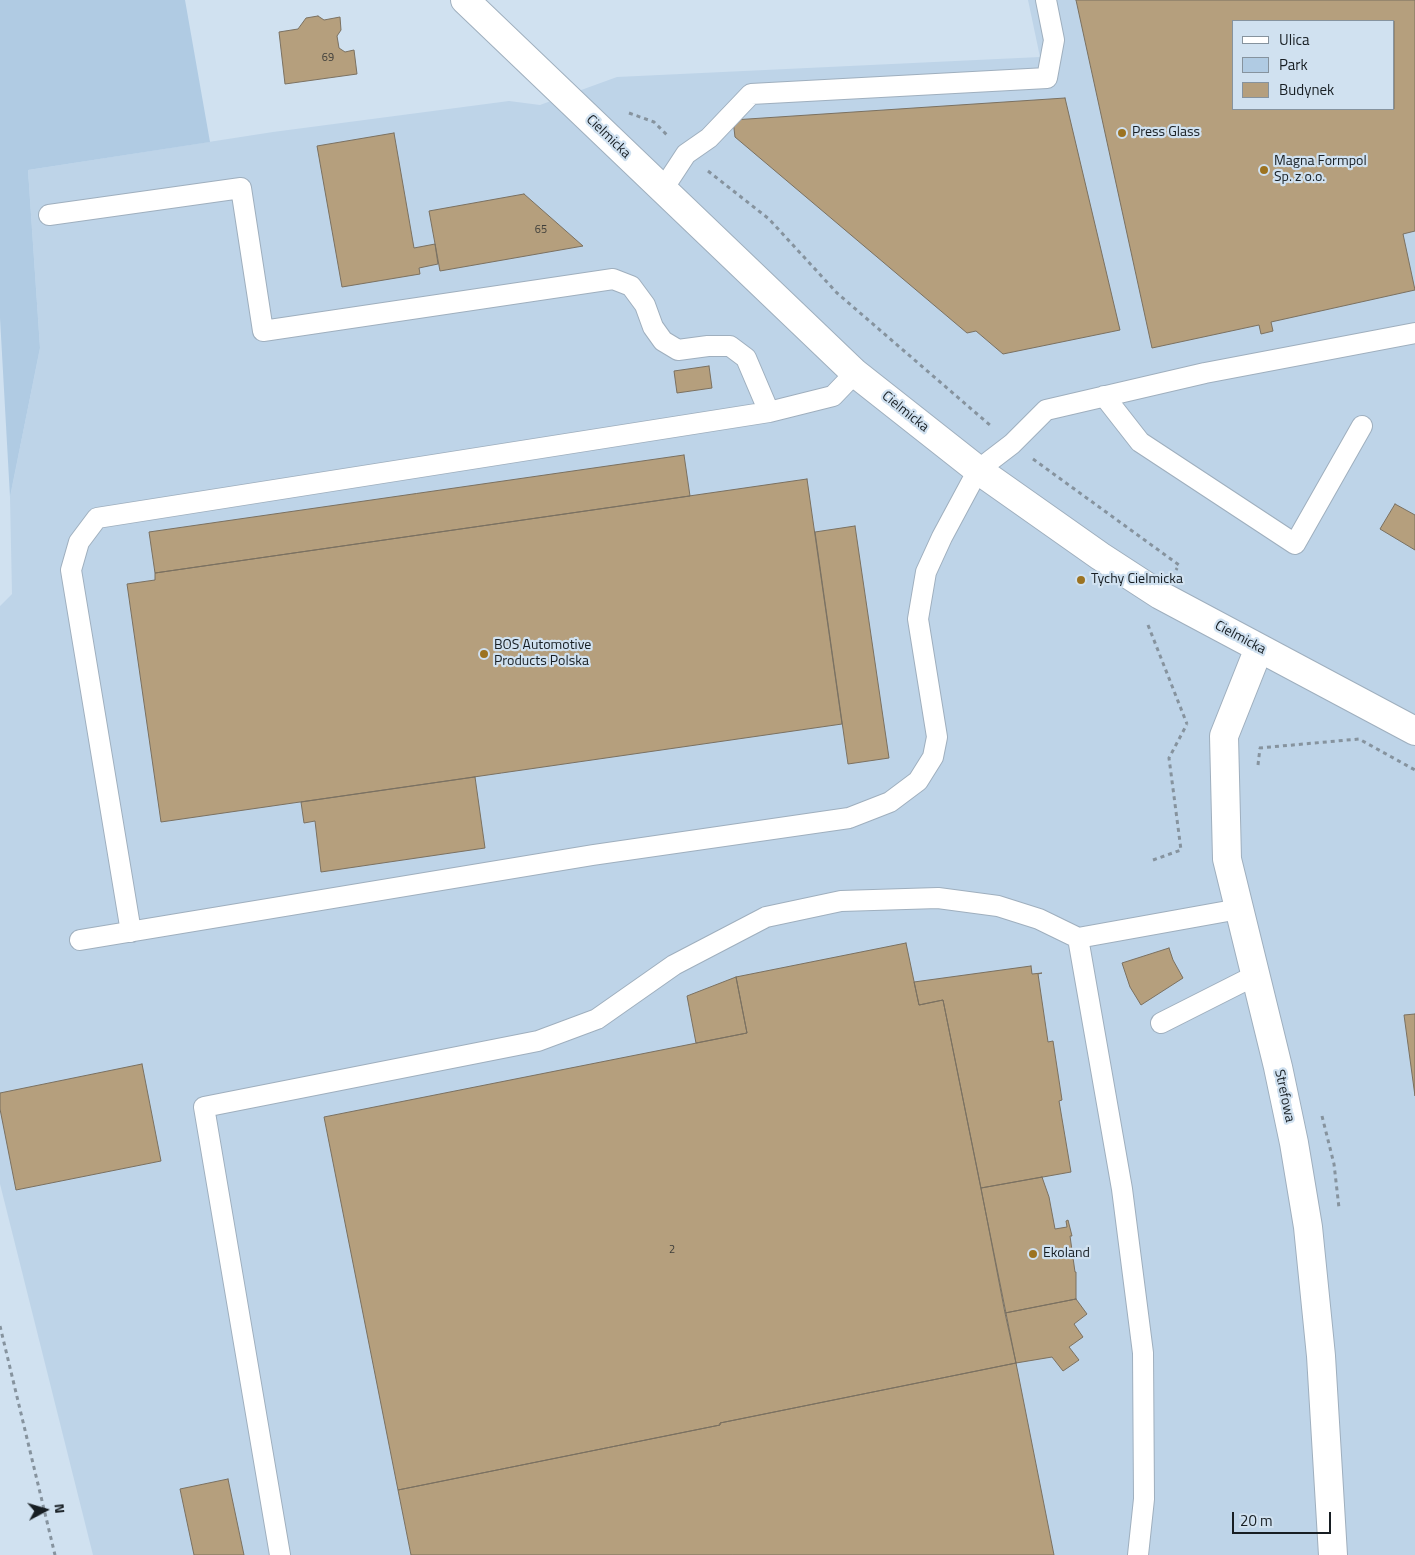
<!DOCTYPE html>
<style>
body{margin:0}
#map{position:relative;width:1415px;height:1555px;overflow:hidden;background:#d0e1f0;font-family:"Titillium Web",sans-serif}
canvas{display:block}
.legend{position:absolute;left:1232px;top:20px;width:162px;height:90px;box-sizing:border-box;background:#d0e1f0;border:1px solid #86939e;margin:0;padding:6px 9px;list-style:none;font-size:15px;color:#171e23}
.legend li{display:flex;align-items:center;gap:10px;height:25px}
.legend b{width:25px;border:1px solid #86939e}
.north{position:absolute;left:20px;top:1485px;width:50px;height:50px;-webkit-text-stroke:4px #d0e1f0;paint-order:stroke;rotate:84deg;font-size:14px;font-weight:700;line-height:20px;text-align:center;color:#171e23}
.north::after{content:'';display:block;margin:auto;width:18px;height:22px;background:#171e23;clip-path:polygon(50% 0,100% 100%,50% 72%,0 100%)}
.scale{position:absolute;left:1232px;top:1512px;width:99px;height:22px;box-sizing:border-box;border:2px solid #171e23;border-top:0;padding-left:6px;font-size:15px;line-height:18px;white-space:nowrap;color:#171e23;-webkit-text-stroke:4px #d0e1f0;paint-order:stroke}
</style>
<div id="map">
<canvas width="1415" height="1555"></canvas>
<ul class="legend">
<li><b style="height:6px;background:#fff"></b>Ulica</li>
<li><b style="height:14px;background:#b0cbe3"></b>Park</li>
<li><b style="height:14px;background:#b59f7d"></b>Budynek</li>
</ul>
<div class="north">N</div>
<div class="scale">20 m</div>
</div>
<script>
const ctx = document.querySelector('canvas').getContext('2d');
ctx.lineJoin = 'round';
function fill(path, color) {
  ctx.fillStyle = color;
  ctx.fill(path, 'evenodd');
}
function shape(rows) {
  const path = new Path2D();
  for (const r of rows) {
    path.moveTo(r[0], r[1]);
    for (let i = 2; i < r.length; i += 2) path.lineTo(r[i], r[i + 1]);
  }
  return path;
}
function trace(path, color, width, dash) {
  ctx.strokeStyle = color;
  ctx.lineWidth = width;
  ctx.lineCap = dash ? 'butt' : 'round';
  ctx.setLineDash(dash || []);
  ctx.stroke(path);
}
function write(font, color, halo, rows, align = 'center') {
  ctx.font = font + ' "Titillium Web",sans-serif';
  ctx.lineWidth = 4.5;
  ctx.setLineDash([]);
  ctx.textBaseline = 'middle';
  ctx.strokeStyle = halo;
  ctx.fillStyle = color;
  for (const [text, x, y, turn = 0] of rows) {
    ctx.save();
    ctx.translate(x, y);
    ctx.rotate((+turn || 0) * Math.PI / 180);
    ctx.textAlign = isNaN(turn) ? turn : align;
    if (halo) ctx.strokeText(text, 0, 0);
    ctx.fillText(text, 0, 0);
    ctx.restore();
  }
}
fill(shape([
 [1028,0,1415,0,1415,1555,93,1555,0,1184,0,606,12,594,10,497,40,348,28,170,273,132,509,101,540,105,617,77,1040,57],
 [1234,21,1394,21,1394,109,1234,109]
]), '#bed4e8');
fill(shape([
 [0,0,185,0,210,142,28,170,40,348,10,497,0,318]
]), '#b0cbe3');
const building = shape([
 [1076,0,1415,0,1415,231,1403,234,1415,290,1271,322,1273,331,1261,334,1259,325,1152,348,1076,0],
 [1234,21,1394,21,1394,109,1234,109,1234,21],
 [318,16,324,20,340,17,341,30,337,36,339,48,345,52,354,50,357,74,285,84,279,32,298,29,306,18,318,16],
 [1065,98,1120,330,1003,354,976,331,967,333,735,137,733,120,1065,98],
 [394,133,414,248,435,244,438,264,419,268,420,274,342,287,317,146,394,133],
 [524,194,583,246,440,271,429,211,524,194],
 [709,366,712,388,677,393,674,371,709,366],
 [684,455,690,496,155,573,149,532,684,455],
 [807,479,842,724,161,822,127,584,155,580,155,573,807,479],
 [1395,504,1415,515,1415,550,1380,529,1395,504],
 [855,526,889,758,848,764,815,532,855,526],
 [475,777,485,848,321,872,315,821,304,823,301,802,475,777],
 [906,943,919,1005,943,1000,1016,1363,720,1423,720,1425,398,1490,324,1117,747,1033,736,977,906,943],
 [1169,948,1173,960,1183,978,1141,1005,1130,987,1122,963,1169,948],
 [1031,966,1032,974,1042,973,1038,974,1048,1042,1053,1041,1062,1100,1059,1101,1071,1172,981,1188,943,1000,919,1005,914,982,1031,966],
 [736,977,747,1033,696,1043,687,996,736,977],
 [1415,1014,1415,1096,1404,1015,1415,1014],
 [142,1064,161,1161,16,1190,0,1109,0,1093,142,1064],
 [1042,1177,1049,1197,1055,1229,1067,1227,1066,1221,1068,1220,1072,1236,1070,1236,1075,1272,1076,1272,1076,1299,1005,1313,981,1188,1042,1177],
 [1076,1299,1087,1314,1074,1324,1083,1337,1069,1347,1079,1360,1063,1371,1052,1357,1016,1363,1005,1313,1076,1299],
 [1016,1363,1054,1555,411,1555,398,1490,720,1425,720,1423,1016,1363],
 [228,1479,244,1555,194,1555,180,1489,228,1479]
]);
fill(building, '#b59f7d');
trace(building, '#7b7161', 1);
const service = shape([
 [663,189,686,154,709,138,751,94,1047,78,1054,40,1046,0],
 [49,215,241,188,263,331,613,279,631,286,645,305,653,327,663,341,678,350,708,346,730,346,746,358,769,412],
 [1104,396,1140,442,1295,544,1362,426],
 [131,932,71,570,79,542,97,518,769,412,833,396,855,373],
 [1078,938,1239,909],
 [80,940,593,855,849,818,890,802,918,781,933,757,937,737,918,619,926,572,942,537,978,470,1012,444,1046,410,1205,373,1415,333],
 [1161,1023,1256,975],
 [280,1555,204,1107,538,1041,597,1019,674,965,766,917,841,901,938,898,998,906,1039,919,1078,938,1122,1189,1143,1353,1144,1499,1138,1555]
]);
const tertiary = shape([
 [465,0,855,373,978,470,1100,556,1160,595,1415,731],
 [1259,648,1224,736,1227,859,1278,1067,1294,1143,1308,1227,1321,1356,1333,1555]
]);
trace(service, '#9fafbe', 22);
trace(tertiary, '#9fafbe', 30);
trace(shape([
 [629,113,654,122,668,136],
 [708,171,769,219,837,293,991,426],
 [1033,459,1179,565,1176,570],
 [1148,625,1187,724],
 [1259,748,1359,739,1415,770],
 [1258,765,1260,748],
 [1153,860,1181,850,1169,758,1187,724],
 [1322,1116,1334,1164,1339,1208],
 [0,1326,55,1555]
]), '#86939e', 3, [4, 4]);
trace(service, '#fff', 20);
trace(tertiary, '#fff', 28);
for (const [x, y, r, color] of [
 [1122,133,5,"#9c7321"],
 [1264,170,5,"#9c7321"],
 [1081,580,5,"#9c7321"],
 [484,654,5,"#9c7321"],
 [1033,1254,5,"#9c7321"]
]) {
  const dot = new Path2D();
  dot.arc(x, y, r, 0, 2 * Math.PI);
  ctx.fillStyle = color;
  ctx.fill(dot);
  trace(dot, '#d0e1f0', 2);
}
write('11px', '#3e3e3a', null, [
 ["69",328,58],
 ["65",541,230],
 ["2",672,1250]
]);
write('14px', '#171e23', '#d0e1f0', [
 ["Press Glass",1132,133],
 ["Magna Formpol",1274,162],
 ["Sp. z o.o.",1274,178],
 ["Tychy Cielmicka",1091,580],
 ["BOS Automotive",494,646],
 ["Products Polska",494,662],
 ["Ekoland",1043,1254]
], 'left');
write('14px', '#171e23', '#d0e1f0', [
 ["Cielmicka",608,137,44],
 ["Cielmicka",905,412,39],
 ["Cielmicka",1240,638,28],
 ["Strefowa",1284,1096,78]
]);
</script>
